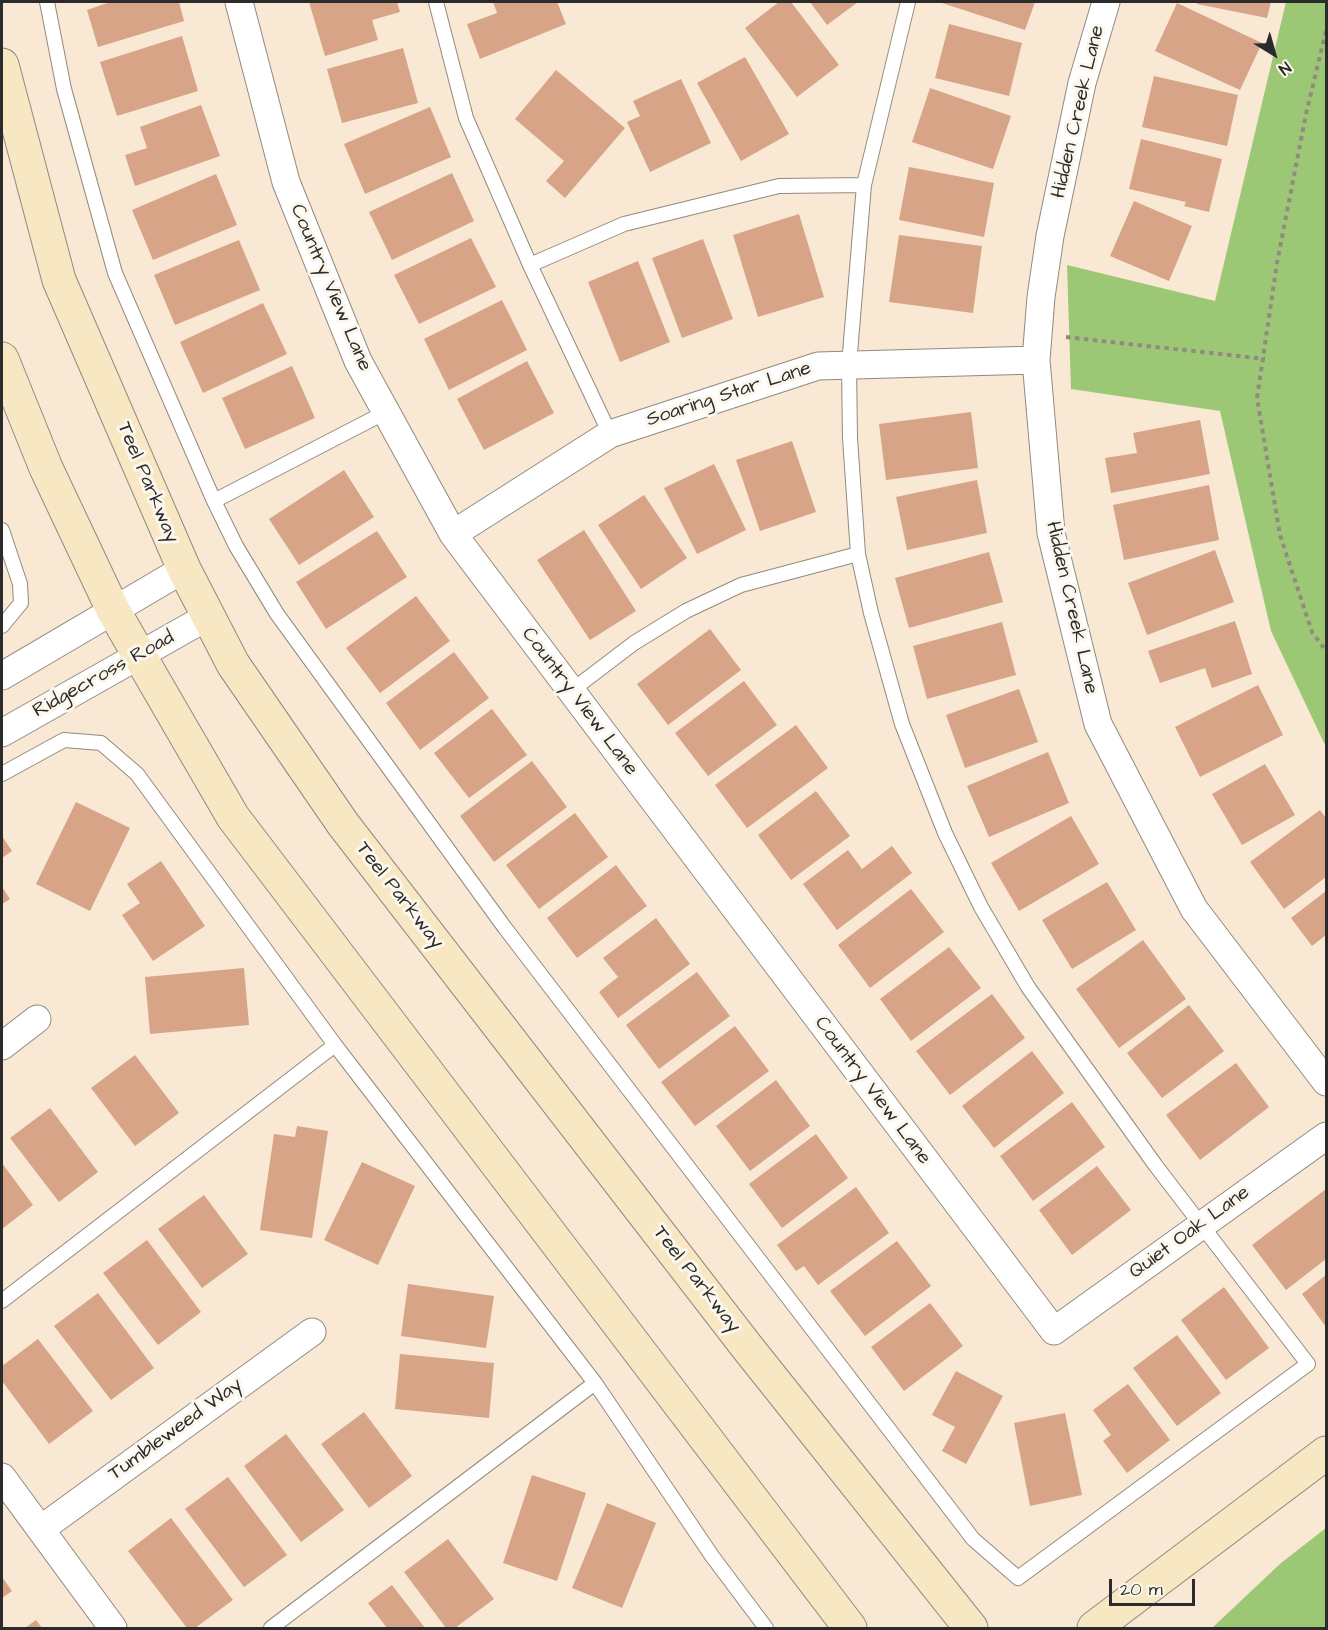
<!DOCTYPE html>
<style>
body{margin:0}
#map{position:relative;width:1328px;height:1630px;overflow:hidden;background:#f8e8d4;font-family:"Architects Daughter",sans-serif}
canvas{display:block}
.frame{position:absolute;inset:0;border:3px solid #2b2b2b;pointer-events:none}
.north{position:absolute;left:1244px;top:24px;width:60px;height:60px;-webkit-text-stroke:4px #fbf7ec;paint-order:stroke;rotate:143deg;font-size:16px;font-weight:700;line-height:24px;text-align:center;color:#2b2b2b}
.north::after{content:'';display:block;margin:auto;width:21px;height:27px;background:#2b2b2b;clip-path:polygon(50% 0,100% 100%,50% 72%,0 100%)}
.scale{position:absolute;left:1109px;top:1579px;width:86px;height:27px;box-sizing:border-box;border:3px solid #2b2b2b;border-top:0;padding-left:8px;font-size:18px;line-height:21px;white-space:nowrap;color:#2b2b2b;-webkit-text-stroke:4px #fbf7ec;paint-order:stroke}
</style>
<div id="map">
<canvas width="1328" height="1630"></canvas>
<div class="frame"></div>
<div class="north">N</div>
<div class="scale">20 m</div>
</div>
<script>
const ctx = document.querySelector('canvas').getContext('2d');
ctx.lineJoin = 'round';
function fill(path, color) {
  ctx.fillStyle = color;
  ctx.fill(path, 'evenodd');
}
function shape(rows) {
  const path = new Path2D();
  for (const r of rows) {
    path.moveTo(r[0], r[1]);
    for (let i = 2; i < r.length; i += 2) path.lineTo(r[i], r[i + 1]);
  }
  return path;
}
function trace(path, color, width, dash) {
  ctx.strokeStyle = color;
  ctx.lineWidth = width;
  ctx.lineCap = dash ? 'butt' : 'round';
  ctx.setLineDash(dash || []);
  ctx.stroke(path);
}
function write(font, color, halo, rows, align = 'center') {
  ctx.font = font + ' "Architects Daughter",sans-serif';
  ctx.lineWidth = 6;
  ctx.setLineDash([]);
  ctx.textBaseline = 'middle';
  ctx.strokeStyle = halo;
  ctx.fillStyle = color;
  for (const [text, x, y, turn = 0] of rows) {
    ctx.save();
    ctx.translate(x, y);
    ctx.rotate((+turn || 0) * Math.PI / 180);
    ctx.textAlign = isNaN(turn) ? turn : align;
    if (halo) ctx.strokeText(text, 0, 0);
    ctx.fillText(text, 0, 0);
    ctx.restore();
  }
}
fill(shape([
 [1286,2,1326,2,1326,747,1271,631,1220,411,1071,389,1067,265,1215,301],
 [1326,1528,1326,1628,1212,1628,1281,1563]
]), '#9cc875');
fill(shape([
 [110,2,179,2,184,21,98,47,87,10],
 [309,2,397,2,400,12,372,20,378,40,325,56],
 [493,2,557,2,566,24,480,59,467,24,497,13],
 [779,2,791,2,839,65,797,97,745,28],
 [810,2,858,2,827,25],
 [939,2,1035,2,1025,30],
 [1197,2,1271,2,1267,18,1197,4],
 [1177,3,1262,43,1240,90,1155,51],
 [949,24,1022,43,1009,96,935,78],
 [182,36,198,91,117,116,100,62],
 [403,48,418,103,342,123,327,69],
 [745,57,789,134,741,161,697,83],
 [556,70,625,128,565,198,546,181,564,161,515,119],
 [1154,76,1238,95,1227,146,1142,127],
 [681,79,711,143,650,172,627,122,640,116,633,101],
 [930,88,1011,116,993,169,912,142],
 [201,105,220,156,135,186,125,155,147,148,140,127],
 [430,107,451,157,365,194,344,144],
 [1141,139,1222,159,1209,212,1184,206,1186,202,1129,189],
 [909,167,994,183,984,237,899,220],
 [452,173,474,221,392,260,369,212],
 [216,174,237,225,153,260,132,210],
 [1134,201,1192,226,1169,281,1110,256],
 [799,214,824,297,758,317,733,235],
 [899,235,982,246,973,313,889,302],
 [471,238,496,287,419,324,394,275],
 [703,239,733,319,682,338,652,258],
 [239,240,260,290,175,325,154,275],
 [638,261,670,342,620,362,588,282],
 [502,300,527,350,449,390,424,339],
 [263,303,287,354,203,393,180,342],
 [527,361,554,413,484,450,457,399],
 [292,366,315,418,245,449,222,398],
 [971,412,978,468,886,480,879,424],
 [1200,420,1210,474,1111,493,1105,458,1137,453,1133,433],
 [792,441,816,512,760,531,736,460],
 [714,464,746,530,697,554,664,488],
 [344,470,374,517,299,565,269,519],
 [977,480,987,533,907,550,896,497],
 [1209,485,1219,540,1124,560,1113,505],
 [644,495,687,558,641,589,598,525],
 [584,530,636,611,590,640,537,560],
 [377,531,407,577,326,629,296,582],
 [1215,550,1234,602,1147,635,1128,583],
 [989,552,1003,602,909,628,895,578],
 [416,596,450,641,380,693,346,648],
 [1235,621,1252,674,1212,688,1205,668,1160,683,1148,651],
 [1002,622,1016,675,927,699,913,646],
 [710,629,741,670,668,725,637,684],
 [454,652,489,698,420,750,386,703],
 [744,681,777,725,708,776,675,733],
 [1258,685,1283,735,1200,777,1175,727],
 [1019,689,1038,742,965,768,946,715],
 [492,709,527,755,469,798,434,753],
 [796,725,828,768,747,828,715,785],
 [1048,752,1069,803,989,837,967,786],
 [532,761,567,807,494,862,460,816],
 [1265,764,1295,815,1242,845,1212,794],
 [816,791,850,836,791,880,758,835],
 [76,802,130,828,90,911,36,884],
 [1320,810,1326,818,1326,877,1284,909,1250,862],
 [575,813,608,857,539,909,506,865],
 [1071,816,1099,864,1019,911,991,863],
 [2,836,12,851,2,858],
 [892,846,912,873,837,930,803,884,848,850,862,869],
 [161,861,205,926,153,961,122,915,140,903,127,884],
 [616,865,647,906,577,958,547,918],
 [1107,882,1136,930,1072,969,1042,920],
 [2,887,10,899,2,904],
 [911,889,944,932,870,988,838,945],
 [1326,891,1326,935,1312,946,1291,918],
 [656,918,690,964,618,1018,599,992,618,977,603,958],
 [1143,940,1186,999,1119,1048,1076,989],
 [949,947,981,988,911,1041,880,999],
 [244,968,249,1025,150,1034,145,977],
 [697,972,730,1016,659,1069,626,1025],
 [992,994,1025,1038,950,1095,916,1051],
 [1189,1005,1224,1051,1162,1098,1127,1053],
 [735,1026,769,1071,695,1126,661,1082],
 [1032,1051,1064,1093,994,1148,962,1106],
 [135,1055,179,1113,135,1146,91,1088],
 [1236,1063,1269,1107,1200,1160,1166,1115],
 [776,1080,810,1126,750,1171,716,1126],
 [1072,1102,1105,1147,1033,1201,1000,1156],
 [50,1108,98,1172,59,1202,10,1138],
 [297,1126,328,1131,312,1238,260,1230,274,1134,295,1137],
 [816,1134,848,1178,782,1228,749,1184],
 [362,1162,415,1186,378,1265,324,1240],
 [2,1163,33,1205,2,1229],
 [1097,1166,1131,1210,1072,1255,1039,1210],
 [856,1187,889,1233,818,1285,804,1266,796,1271,777,1245],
 [1326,1189,1326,1259,1286,1290,1252,1245],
 [204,1195,248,1254,202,1288,158,1229],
 [147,1240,201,1312,158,1345,103,1273],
 [897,1241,931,1286,865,1336,830,1291],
 [1326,1275,1326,1327,1302,1294],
 [408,1284,494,1296,486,1348,401,1336],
 [1224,1287,1269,1348,1226,1380,1181,1320],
 [98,1293,154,1368,111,1400,54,1326],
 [930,1303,963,1346,904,1391,871,1347],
 [1177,1335,1221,1393,1177,1426,1133,1368],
 [38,1339,93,1411,49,1444,2,1381,2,1366],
 [400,1354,494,1363,489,1418,395,1409],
 [956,1371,1003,1396,966,1464,942,1451,955,1427,932,1415],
 [1128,1384,1170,1440,1127,1473,1103,1441,1111,1435,1093,1410],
 [364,1412,412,1476,369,1508,321,1444],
 [1065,1413,1082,1495,1030,1506,1014,1423],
 [286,1434,344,1510,301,1542,244,1466],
 [532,1475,586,1493,557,1581,503,1563],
 [228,1477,287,1555,244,1587,185,1509],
 [607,1503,656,1523,622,1608,572,1588],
 [171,1518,233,1600,195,1628,187,1628,128,1551],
 [448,1539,494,1599,455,1628,446,1628,404,1572],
 [2,1577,12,1591,2,1598],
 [392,1585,425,1628,387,1628,368,1603],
 [36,1620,42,1628,25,1628]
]), '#d7a487');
const lane = shape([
 [47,2,64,89,115,273,214,501,236,546,277,614,505,928,973,1539,1018,1578,1308,1364,1156,1166,1028,987,981,907,945,833,902,724,871,613,858,554,850,438,849,365,864,185,908,2],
 [436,2,466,118,530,265,610,434],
 [530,265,624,224,779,186,864,185],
 [214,501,386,412],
 [2,530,20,584,21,603,2,626],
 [571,691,634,643,686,611,741,585,858,554],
 [2,774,64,740,101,743,137,774,335,1045,595,1383,712,1556,766,1628],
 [2,1301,335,1045],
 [271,1628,595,1383]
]);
const street = shape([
 [239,2,286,182,358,361,453,534,1054,1331,1326,1136],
 [1106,2,1082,83,1050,236,1041,297,1036,360,1051,533,1098,724,1194,909,1326,1082],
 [453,534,610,434,818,366,1036,360],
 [2,676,184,569],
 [2,733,207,617],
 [2,1046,37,1019],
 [2,1477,113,1628],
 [41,1529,312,1332]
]);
const secondary = shape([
 [2,65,59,280,184,569,233,664,343,824,747,1347,971,1628],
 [2,359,46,468,113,610,233,817,850,1628],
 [1094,1628,1326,1453]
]);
trace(lane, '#928a80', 16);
trace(street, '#928a80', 29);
trace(secondary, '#928a80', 35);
trace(shape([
 [1326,31,1306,114,1277,263,1257,398,1280,535,1312,632,1326,651],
 [1066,337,1265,359]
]), '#928a80', 4, [4.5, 4.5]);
trace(lane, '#fff', 14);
trace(street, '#fff', 27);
trace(secondary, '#f8e7c3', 33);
write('20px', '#2b2b2b', '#fbf7ec', [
 ["Hidden Creek Lane",1079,112,-77],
 ["Country View Lane",330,288,67],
 ["Soaring Star Lane",729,395,-18],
 ["Teel Parkway",147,483,67],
 ["Hidden Creek Lane",1071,608,77],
 ["Ridgecross Road",104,675,-29],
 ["Country View Lane",579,702,53],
 ["Teel Parkway",399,896,52],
 ["Country View Lane",872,1091,53],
 ["Quiet Oak Lane",1190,1233,-36],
 ["Teel Parkway",696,1280,52],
 ["Tumbleweed Way",176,1430,-36]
]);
</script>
